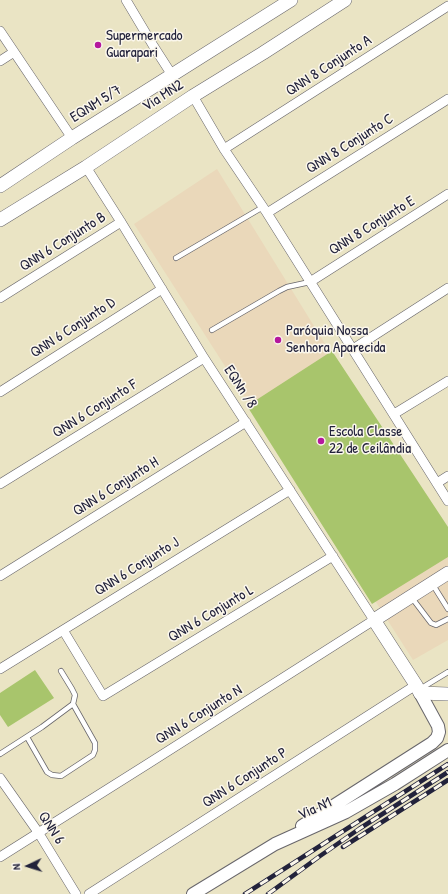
<!DOCTYPE html>
<meta charset="utf-8">
<style>
body{margin:0}
#map{position:relative;width:448px;height:894px;overflow:hidden;background:#eae4c4;font-family:"Patrick Hand",sans-serif}
canvas{display:block}
.north{position:absolute;left:8px;top:846px;width:40px;height:40px;-webkit-text-stroke:3px #fbf7ec;paint-order:stroke;rotate:266deg;font-size:11px;font-weight:700;line-height:16px;text-align:center;color:#22223b}
.north::after{content:'';display:block;margin:auto;width:14px;height:18px;background:#22223b;clip-path:polygon(50% 0,100% 100%,50% 72%,0 100%)}
</style>
<div id="map">
<canvas width="448" height="894"></canvas>
<div class="north">N</div>
</div>
<script>
const ctx = document.querySelector('canvas').getContext('2d');
ctx.lineJoin = 'round';
function fill(path, color) {
  ctx.fillStyle = color;
  ctx.fill(path, 'evenodd');
}
function shape(rows) {
  const path = new Path2D();
  for (const r of rows) {
    path.moveTo(r[0], r[1]);
    for (let i = 2; i < r.length; i += 2) path.lineTo(r[i], r[i + 1]);
  }
  return path;
}
function trace(path, color, width, dash) {
  ctx.strokeStyle = color;
  ctx.lineWidth = width;
  ctx.lineCap = dash ? 'butt' : 'round';
  ctx.setLineDash(dash || []);
  ctx.stroke(path);
}
function write(font, color, halo, rows, align = 'center') {
  ctx.font = font + ' "Patrick Hand",sans-serif';
  ctx.lineWidth = 3;
  ctx.setLineDash([]);
  ctx.textBaseline = 'middle';
  ctx.strokeStyle = halo;
  ctx.fillStyle = color;
  for (const [text, x, y, turn = 0] of rows) {
    ctx.save();
    ctx.translate(x, y);
    ctx.rotate((+turn || 0) * Math.PI / 180);
    ctx.textAlign = isNaN(turn) ? turn : align;
    if (halo) ctx.strokeText(text, 0, 0);
    ctx.fillText(text, 0, 0);
    ctx.restore();
  }
}
fill(shape([
 [217,169,448,543,448,640,413,660,134,224]
]), '#ead8ba');
fill(shape([
 [332,351,448,527,448,557,372,604,247,406],
 [35,670,54,698,8,727,0,715,0,693]
]), '#a8c56c');
const service = shape([
 [176,258,263,207],
 [212,330,279,291,287,287,310,282],
 [433,585,448,609],
 [412,598,431,623,436,625,448,619],
 [420,689,448,672],
 [27,737,47,772,52,775,61,776,93,755,95,750,95,743,73,704],
 [0,754,42,727,73,704,75,695,72,689,61,671]
]);
const minor = shape([
 [126,0,154,47,172,75],
 [0,31,72,138],
 [0,61,14,52],
 [193,96,224,149,267,213,448,501],
 [224,149,448,6],
 [267,213,448,99],
 [310,282,448,194],
 [0,298,121,222],
 [353,349,448,288],
 [0,392,162,289],
 [394,414,448,381],
 [437,483,448,476],
 [0,484,204,358],
 [0,576,246,422],
 [63,630,103,696,333,556],
 [0,669,290,490],
 [0,778,38,832,76,894],
 [0,857,146,765,374,620,204,358,121,222,86,167],
 [89,894,416,685]
]);
const tertiary = shape([
 [302,826,432,743,437,738,439,732,438,726,420,693],
 [193,894,275,844,346,812,395,784,448,750]
]);
const secondary = shape([
 [0,186,72,138,291,0],
 [0,220,86,167,193,96,263,53,345,0],
 [448,573,374,620,416,685,420,693,448,694]
]);
trace(service, '#68666b', 6);
trace(minor, '#68666b', 10);
trace(tertiary, '#68666b', 14);
trace(secondary, '#68666b', 14);
trace(service, '#fff', 4.5);
trace(minor, '#fff', 9);
trace(tertiary, '#fff', 12);
trace(secondary, '#fff', 13);
const rail = shape([
 [343,847,448,780],
 [245,894,448,764],
 [268,894,320,856,359,829,448,772]
]);
trace(rail, '#22223b', 4.5);
trace(rail, '#fbf7ec', 3, [9]);
for (const [x, y, r, color] of [
 [98,45,4,"#b5179e"],
 [278,340,4,"#b5179e"],
 [321,441,4,"#b5179e"]
]) {
  const dot = new Path2D();
  dot.arc(x, y, r, 0, 2 * Math.PI);
  ctx.fillStyle = color;
  ctx.fill(dot);
  trace(dot, '#fbf7ec', 1.5);
}
write('15px', '#22223b', '#fbf7ec', [
 ["Supermercado",106,36],
 ["Guarapari",106,53],
 ["Paróquia Nossa",286,331],
 ["Senhora Aparecida",286,348],
 ["Escola Classe",329,432],
 ["22 de Ceilândia",329,449]
], 'left');
write('15px', '#22223b', '#fbf7ec', [
 ["QNN 8 Conjunto A",329,66,-33],
 ["Via MN2",163,96,-33],
 ["EQNM 5/7",96,104,-32],
 ["QNN 8 Conjunto C",350,144,-32],
 ["QNN 8 Conjunto E",372,226,-32],
 ["QNN 6 Conjunto B",63,242,-32],
 ["QNN 6 Conjunto D",73,328,-33],
 ["EQNn /8",240,387,57],
 ["QNN 6 Conjunto F",95,409,-32],
 ["QNN 6 Conjunto H",116,487,-32],
 ["QNN 6 Conjunto J",137,567,-32],
 ["QNN 6 Conjunto L",211,614,-31],
 ["QNN 6 Conjunto N",199,715,-32],
 ["QNN 6 Conjunto P",245,778,-33],
 ["Via N1",315,809,-24],
 ["QNN 6",51,828,57]
]);
</script>
